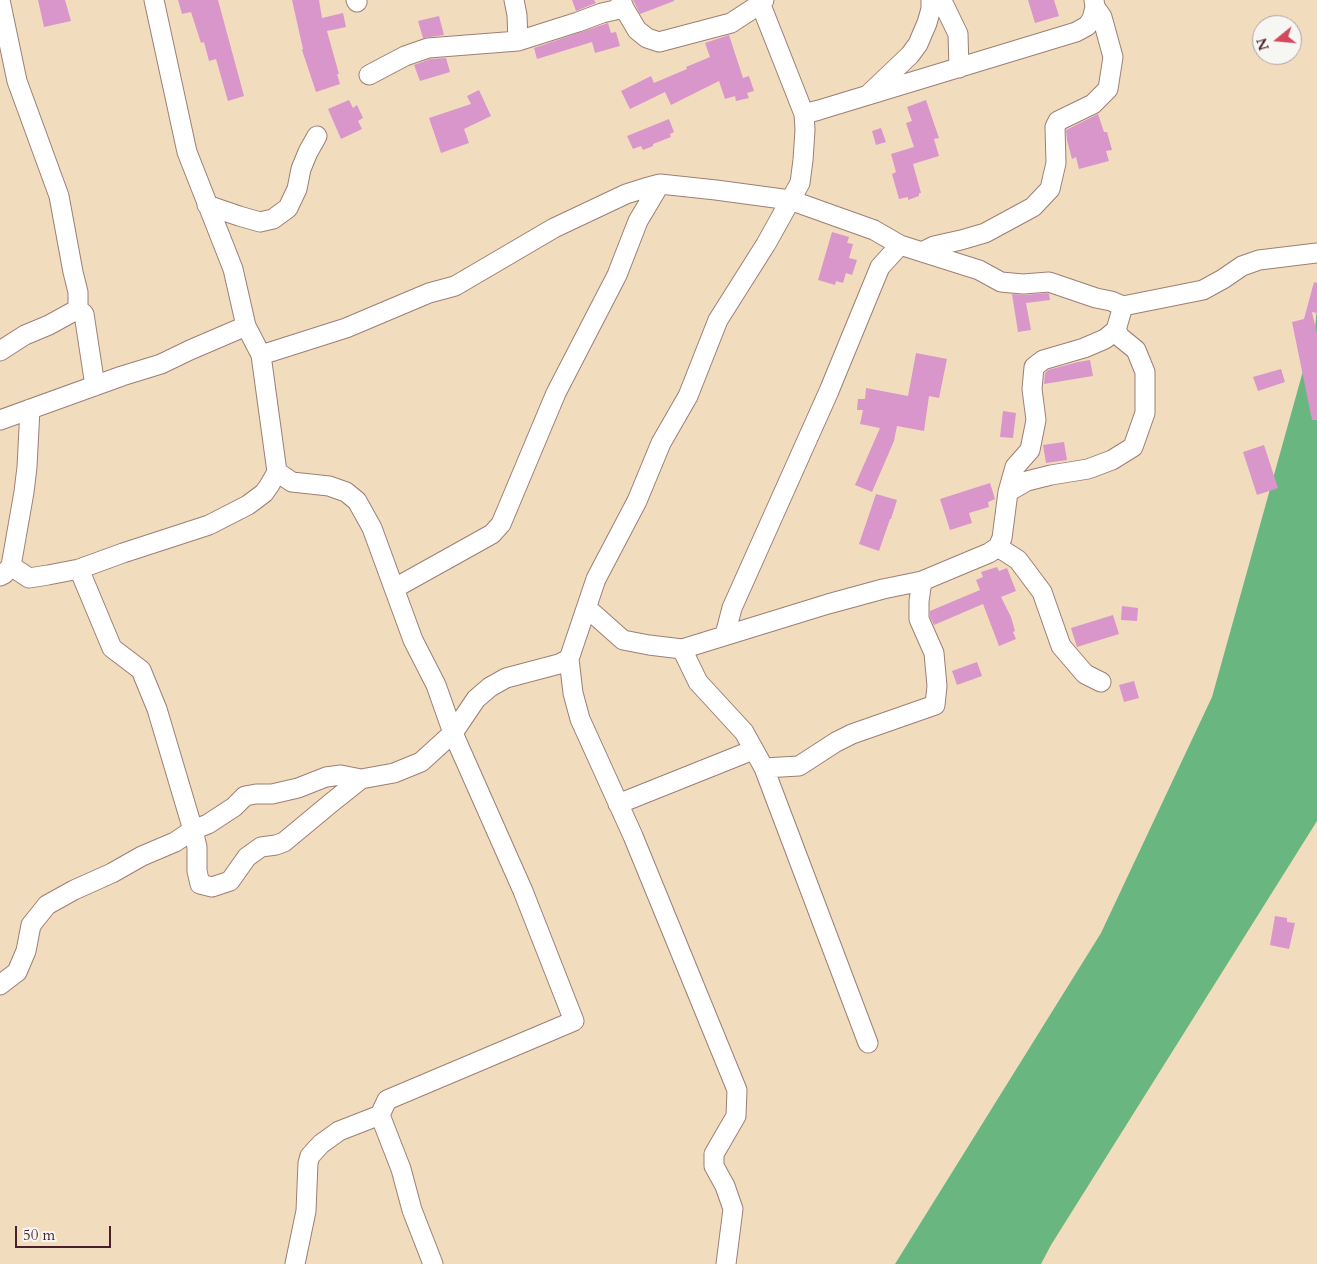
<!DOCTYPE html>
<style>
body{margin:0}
#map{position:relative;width:1317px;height:1264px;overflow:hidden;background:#f1ddbe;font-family:Cardo,serif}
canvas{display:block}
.north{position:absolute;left:1252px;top:15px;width:50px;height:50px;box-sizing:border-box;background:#f6f6f2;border:1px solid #b1a0a2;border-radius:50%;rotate:253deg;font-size:14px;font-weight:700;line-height:20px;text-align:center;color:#4a1f2b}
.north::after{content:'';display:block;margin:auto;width:18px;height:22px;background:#d1495b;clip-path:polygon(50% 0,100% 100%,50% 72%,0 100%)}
.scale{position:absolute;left:15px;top:1226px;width:96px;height:22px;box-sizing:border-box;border:2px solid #4a1f2b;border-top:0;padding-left:6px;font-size:15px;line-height:18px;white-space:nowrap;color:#4a1f2b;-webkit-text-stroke:4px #f6f6f2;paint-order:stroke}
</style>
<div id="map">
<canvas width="1317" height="1264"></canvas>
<div class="north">N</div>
<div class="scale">50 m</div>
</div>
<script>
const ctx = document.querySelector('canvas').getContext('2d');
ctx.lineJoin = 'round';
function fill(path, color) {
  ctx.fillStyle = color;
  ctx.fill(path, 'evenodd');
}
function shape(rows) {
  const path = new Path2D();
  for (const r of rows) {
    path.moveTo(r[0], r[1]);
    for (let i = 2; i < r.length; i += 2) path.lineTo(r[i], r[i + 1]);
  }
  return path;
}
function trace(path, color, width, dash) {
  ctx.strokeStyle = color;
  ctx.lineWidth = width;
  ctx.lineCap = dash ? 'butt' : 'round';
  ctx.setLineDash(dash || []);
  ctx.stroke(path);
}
fill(shape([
 [1317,308,1317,821,1051,1245,1041,1264,895,1264,1101,933,1212,697,1315,328]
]), '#69b680');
fill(shape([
 [38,0,65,0,71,21,44,27],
 [178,0,218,0,244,96,228,101,216,59,209,61,204,42,201,43,191,12,182,14],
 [292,0,319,0,322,18,343,13,346,27,327,31,335,60,339,74,337,74,340,84,316,92,302,50,303,49],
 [572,0,594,0,596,3,576,11],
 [633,0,674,0,674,1,640,14],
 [1028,0,1054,0,1059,16,1035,23],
 [439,16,444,35,423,38,418,21],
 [608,23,611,33,616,32,620,46,595,53,592,42,537,59,534,48],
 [729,35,743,78,749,76,754,91,747,93,749,98,736,101,735,96,725,99,719,81,671,105,665,92,630,109,621,91,651,76,654,83,687,69,686,67,710,57,705,43],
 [446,58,450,72,420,81,414,65,430,59],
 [479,90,491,116,464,129,469,143,441,153,429,118,471,104,467,96],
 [349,100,353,108,357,105,363,118,358,121,362,129,341,139,328,109],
 [926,100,939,138,934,139,939,156,913,164,921,193,919,193,919,196,908,200,908,197,899,199,892,174,896,172,891,154,914,147,906,123,912,121,907,107],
 [1098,114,1104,132,1107,132,1112,150,1106,151,1109,161,1079,169,1076,157,1072,159,1067,140,1066,130],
 [669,119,674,132,670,134,671,137,653,144,653,146,643,150,641,146,633,149,627,136],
 [881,128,886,142,876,145,872,131],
 [832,232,849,237,847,243,853,244,849,258,857,260,852,275,846,273,843,283,836,281,835,285,818,280],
 [1314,282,1317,283,1317,313,1312,312,1317,334,1317,420,1312,420,1292,322,1304,319],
 [1048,293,1049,294,1050,300,1026,303,1031,330,1018,332,1012,294,1024,295],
 [916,353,947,359,939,398,929,396,924,431,897,426,894,441,872,492,855,485,880,428,860,424,863,410,857,410,858,399,865,399,866,388,908,396],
 [1090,360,1093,376,1044,384,1045,373,1048,370,1078,362],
 [1281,369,1285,382,1258,391,1253,377],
 [1003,411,1016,413,1013,438,1000,437],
 [1064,442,1067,460,1046,463,1043,445],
 [1264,445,1278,488,1257,495,1243,452],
 [990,483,995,499,988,502,989,507,969,513,972,523,950,530,940,499],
 [876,494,897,500,891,519,890,519,879,551,859,544],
 [997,567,999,571,1007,568,1016,591,1001,597,1011,617,1015,631,1013,632,1016,639,999,646,983,604,934,625,930,617,930,611,980,590,976,580,983,577,981,572],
 [1122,606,1138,608,1137,621,1121,620],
 [1113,615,1119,634,1077,647,1071,628],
 [977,662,982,676,957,685,952,671],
 [1134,681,1139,698,1124,702,1119,685],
 [1275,916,1287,918,1287,922,1295,923,1289,949,1270,945]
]), '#d896cb');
const minor = shape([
 [356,0,357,2],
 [514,0,517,15,518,41,578,22,602,13,624,8],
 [621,0,624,8,637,30,647,38,659,42,731,23,760,4,764,0],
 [939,0,944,5,958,34,959,68],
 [369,75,405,56,428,48,518,41],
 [870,93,910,55,918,44,927,23,931,9,931,0],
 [804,114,819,110,1076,32,1087,26,1092,19,1095,7,1094,0],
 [207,205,239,216,260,222,273,219,288,208,297,189,301,169,308,152,317,136],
 [922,252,934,246,961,240,985,233,1033,207,1050,189,1056,163,1055,127,1058,121,1093,104,1108,89,1113,57,1102,17,1095,7],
 [78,309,84,314,95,386],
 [0,351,25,335,49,325,78,309,78,292,73,272,59,196,17,81,0,0],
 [261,355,346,328,429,293,455,286,554,228,626,194,645,188,660,184,716,190,790,200,874,230,900,245,979,270,1001,282,1023,284,1049,282,1096,298,1111,301,1123,306,1203,290,1223,279,1242,266,1259,260,1317,253],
 [0,420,122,376,161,364,190,350,246,326],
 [277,472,292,482,329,486,346,492,357,501,372,528,413,640,436,685,453,733,523,891,574,1021,387,1100,380,1115,401,1169,412,1210,433,1264],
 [1008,492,1015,467,1030,450,1036,420,1032,389,1034,367,1043,360,1084,348,1105,339,1116,330],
 [998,547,1018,560,1042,592,1061,646,1085,674,1101,682],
 [11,566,29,578,48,575,79,569,123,553,209,525,248,505,264,493,269,486,277,472,261,355,246,326,233,269,187,152,154,0],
 [79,569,112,648,141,670,157,709,193,830,197,847,197,871,200,884,212,887,230,881,247,857,261,847,276,845,284,842,331,803,361,779,394,773,421,762,453,733,476,699,490,687,506,678,559,664,569,659,596,579,637,501,661,443,688,396,718,320,766,244,800,183,803,160,805,130,804,114,759,0],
 [0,576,4,574,11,566,24,492,27,467,30,409],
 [395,588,492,534,501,524,556,393,617,275,638,221,660,184],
 [587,608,623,640,649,645,682,649,828,604,883,589,922,581,989,553,998,547,1002,538,1008,492,1027,481,1051,475,1088,469,1112,460,1133,447,1145,413,1145,372,1136,350,1120,337,1116,330,1123,306],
 [725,635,732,608,829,391,880,267,900,245],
 [682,649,698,682,744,732,764,768,868,1043],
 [569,659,573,693,580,719,633,836,737,1090,736,1116,714,1154,714,1166,725,1186,733,1209,726,1264],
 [764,768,799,766,836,742,852,734,935,705,937,686,934,653,919,619,919,601,922,581],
 [618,804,753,750],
 [0,985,17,972,26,951,31,925,47,905,74,890,112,873,142,856,175,842,193,830,208,824,234,807,245,796,256,794,272,794,298,788,326,777,341,775,361,779],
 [295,1264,306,1211,308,1163,310,1156,321,1144,339,1131,380,1115]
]);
trace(minor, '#9e7e74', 21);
trace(minor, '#fff', 19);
</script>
